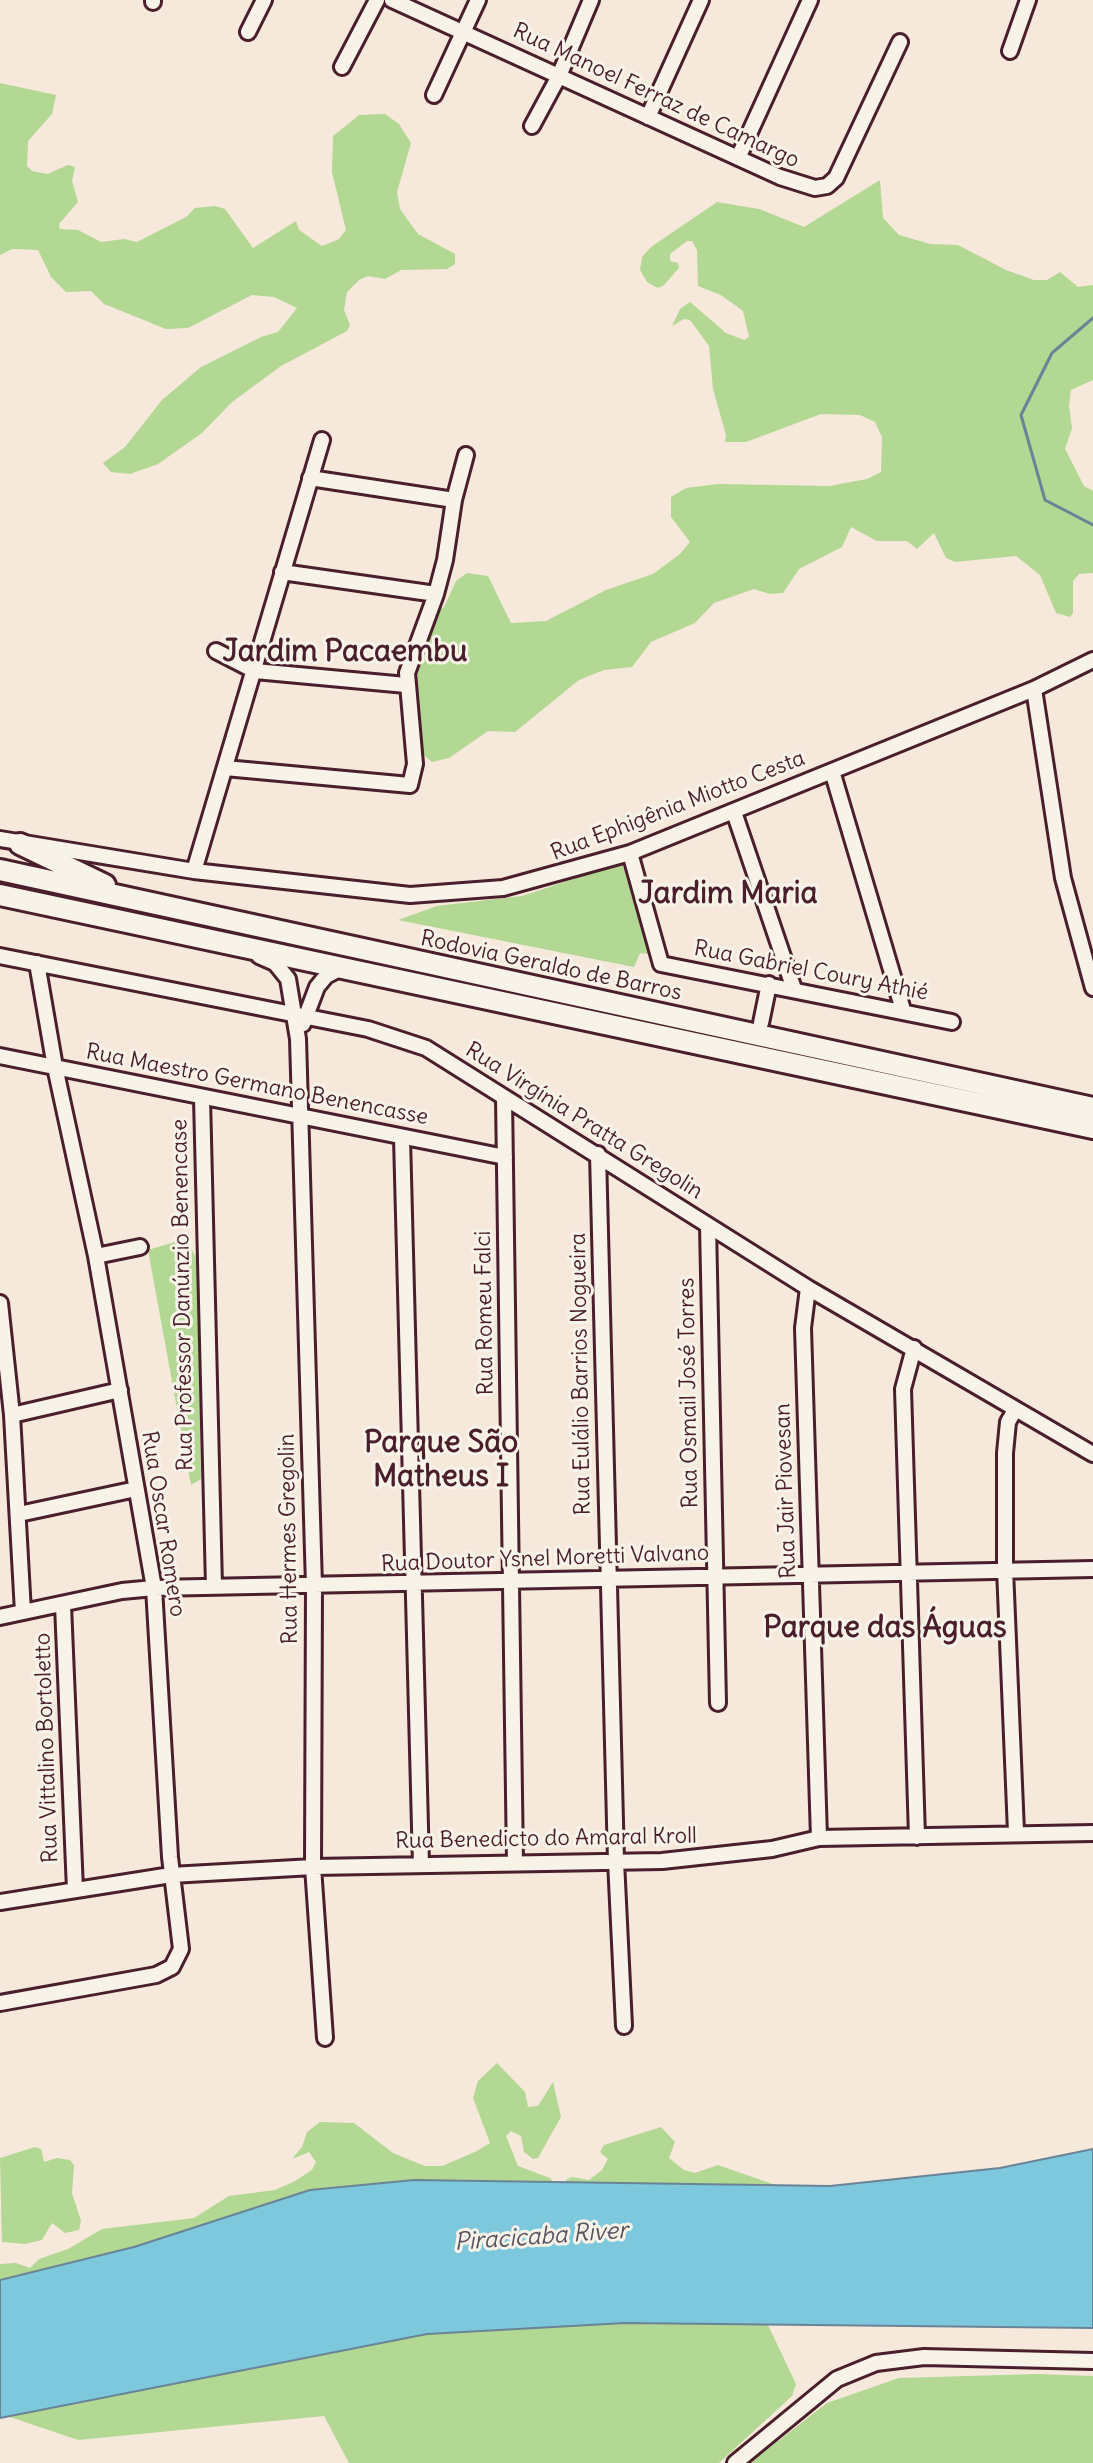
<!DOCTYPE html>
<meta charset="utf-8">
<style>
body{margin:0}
canvas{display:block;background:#f6e8db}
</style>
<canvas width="1093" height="2463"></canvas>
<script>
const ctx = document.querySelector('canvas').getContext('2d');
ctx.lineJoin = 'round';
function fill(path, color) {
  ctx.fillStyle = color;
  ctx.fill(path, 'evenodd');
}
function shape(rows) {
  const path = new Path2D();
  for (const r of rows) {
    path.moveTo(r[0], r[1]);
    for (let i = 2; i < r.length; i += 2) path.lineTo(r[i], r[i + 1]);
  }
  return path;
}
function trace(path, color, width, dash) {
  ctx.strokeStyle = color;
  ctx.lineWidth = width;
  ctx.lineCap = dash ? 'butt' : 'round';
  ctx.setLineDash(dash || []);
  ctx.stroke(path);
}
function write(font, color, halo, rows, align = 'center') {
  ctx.font = font + ' Delius,sans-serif';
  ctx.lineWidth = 6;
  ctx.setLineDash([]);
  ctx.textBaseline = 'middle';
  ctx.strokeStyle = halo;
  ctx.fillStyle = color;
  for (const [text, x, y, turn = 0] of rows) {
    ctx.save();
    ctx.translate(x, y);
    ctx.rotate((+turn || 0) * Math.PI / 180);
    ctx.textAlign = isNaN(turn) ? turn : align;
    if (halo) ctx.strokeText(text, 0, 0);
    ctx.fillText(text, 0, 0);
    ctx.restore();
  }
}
fill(shape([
 [0,83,56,95,52,114,28,141,27,166,32,171,47,174,68,165,75,167,72,181,78,202,59,224,60,229,78,230,101,242,124,239,137,242,186,217,195,208,215,206,225,209,253,248,296,221,299,230,322,246,339,239,346,230,332,172,333,136,359,115,385,114,399,124,411,143,397,192,400,209,418,234,455,254,455,264,447,269,401,270,385,279,368,276,359,280,347,292,344,310,350,325,347,331,281,366,232,402,202,433,158,464,130,474,111,472,103,463,125,447,162,400,201,367,261,337,278,332,297,308,274,297,252,295,188,328,166,329,104,304,91,291,66,292,51,277,38,250,12,249,0,255],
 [880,180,883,218,899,235,930,244,958,245,1006,270,1034,280,1047,280,1060,272,1078,287,1093,285,1093,380,1071,390,1069,406,1072,428,1065,449,1084,486,1093,491,1093,573,1079,574,1073,581,1073,613,1070,617,1056,613,1040,575,1016,556,955,562,946,558,934,533,917,549,907,541,877,541,851,527,842,547,799,569,783,593,770,594,754,589,714,603,695,623,651,642,632,667,604,670,579,680,515,732,488,731,449,758,432,762,418,750,412,693,417,659,425,650,421,638,431,616,444,607,456,581,467,573,488,576,511,623,546,621,606,590,653,574,680,554,690,542,671,517,671,497,686,488,718,484,829,486,867,479,881,472,882,437,875,422,860,415,821,414,746,442,725,442,726,435,713,389,709,346,690,320,684,319,672,326,680,309,690,302,726,333,744,340,749,337,743,311,721,295,698,286,697,250,692,241,687,241,670,254,670,261,678,263,679,268,664,285,658,288,647,282,640,270,642,257,651,247,717,202,759,209,804,227],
 [622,863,649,954,640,953,634,967,398,920,437,906,522,896],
 [178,1241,188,1243,198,1261,201,1479,191,1485,148,1250],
 [497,2063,525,2092,528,2107,538,2106,553,2082,561,2117,538,2158,533,2159,524,2152,521,2136,511,2131,506,2136,518,2166,550,2178,556,2186,0,2292,0,2264,16,2263,30,2268,39,2259,68,2249,102,2229,194,2218,229,2196,275,2190,295,2181,312,2170,316,2162,309,2152,292,2159,302,2147,307,2132,320,2122,354,2123,393,2153,425,2166,442,2166,475,2152,490,2143,473,2098,478,2081],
 [661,2127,675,2142,669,2158,684,2170,695,2173,718,2165,784,2188,564,2191,566,2180,572,2177,589,2180,602,2170,608,2159,600,2152,604,2145],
 [35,2147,41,2149,44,2162,57,2158,70,2160,74,2165,72,2193,81,2221,79,2230,65,2233,52,2223,42,2240,25,2244,2,2242,0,2158],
 [625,2323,768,2325,796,2384,792,2396,719,2463,349,2463,324,2416,78,2440,7,2416,427,2334],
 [1036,2374,1093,2376,1093,2463,750,2463,827,2403,899,2378]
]), '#b2d893');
const water = shape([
 [1093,2149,1093,2328,625,2323,427,2334,0,2418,0,2280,134,2247,310,2190,414,2180,830,2186,1000,2168,1093,2149]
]);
fill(water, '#7dc8dd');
trace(water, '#698496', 2);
trace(shape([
 [1093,318,1052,353,1021,415,1045,500,1093,525]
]), '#698496', 3);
const minor = shape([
 [392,0,780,177,815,188,827,186,836,178,900,42],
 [153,2,153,0],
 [248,32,264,0],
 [1010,51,1028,0],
 [342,67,377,0],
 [434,95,478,0],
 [648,117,701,0],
 [532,126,559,76,591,0],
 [738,158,810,0],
 [310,478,454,500],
 [282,572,436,594],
 [216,651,255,671,406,685],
 [1034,689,1063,878,1093,988],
 [225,768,410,785,415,764,407,673,436,594,445,560,454,500,466,455],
 [832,771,903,1010],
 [734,812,794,989],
 [0,839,194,871,410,895,503,888,630,853,1034,689,1093,660],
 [630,853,661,964,952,1022],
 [194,871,322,440],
 [0,956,368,1029,426,1048,808,1288,1093,1454],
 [259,956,275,963,288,979,298,1039,314,1586,313,1867,325,2038],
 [761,1023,769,984],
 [303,1024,317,987,326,976,341,968],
 [0,1056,505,1157],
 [202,1098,214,1586],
 [504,1098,515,1863],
 [402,1138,421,1865],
 [598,1154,616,1861,624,2026],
 [708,1226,718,1703],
 [96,1256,140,1247],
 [808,1288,803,1328,819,1838],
 [0,1303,12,1415,23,1612],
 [914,1348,903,1389,917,1837],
 [1015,1410,1008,1422,1005,1453,1005,1569,1016,1832],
 [12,1415,120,1390],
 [19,1514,136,1489],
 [63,1605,75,1890],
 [0,1617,122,1591,154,1588,1093,1569],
 [0,1902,171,1875,313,1867,662,1861,772,1849,819,1838,1093,1833],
 [0,2003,156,1975,172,1967,181,1949,170,1857,154,1588,96,1256,55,1067,37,963],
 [735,2463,837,2379,876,2363,924,2357,1093,2361]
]);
const highway = shape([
 [20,844,105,885],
 [0,870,1093,1108],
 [0,895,1093,1128]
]);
trace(minor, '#4a1f2b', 20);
trace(highway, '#4a1f2b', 26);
trace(minor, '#f7f3e8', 14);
trace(highway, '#f7f3e8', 20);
write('22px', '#4a1f2b', '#f7f3e8', [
 ["Rua Manoel Ferraz de Camargo",656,96,25],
 ["Rua Ephigênia Miotto Cesta",678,806,-21],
 ["Rodovia Geraldo de Barros",551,966,12],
 ["Rua Gabriel Coury Athié",811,971,11],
 ["Rua Maestro Germano Benencasse",257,1085,11],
 ["Rua Virgínia Pratta Gregolin",584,1121,32],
 ["Rua Professor Danúnzio Benencase",183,1295,-91],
 ["Rua Romeu Falci",485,1313,-91],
 ["Rua Eulálio Barrios Nogueira",581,1374,-91],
 ["Rua Osmail José Torres",689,1393,-91],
 ["Rua Jair Piovesan",786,1491,-92],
 ["Rua Oscar Romero",163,1524,81],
 ["Rua Hermes Gregolin",289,1539,-91],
 ["Rua Doutor Ysnel Moretti Valvano",545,1559,-2],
 ["Rua Vittalino Bortoletto",47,1748,-92],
 ["Rua Benedicto do Amaral Kroll",546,1839,-1]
]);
write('italic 24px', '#595260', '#f7f3e8', [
 ["Piracicaba River",541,2237,-4]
]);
write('bold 30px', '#4a1f2b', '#f7f3e8', [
 ["Jardim Pacaembu",345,652],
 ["Jardim Maria",728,894],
 ["Parque São",441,1443],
 ["Matheus I",441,1477],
 ["Parque das Águas",885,1628]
]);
</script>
